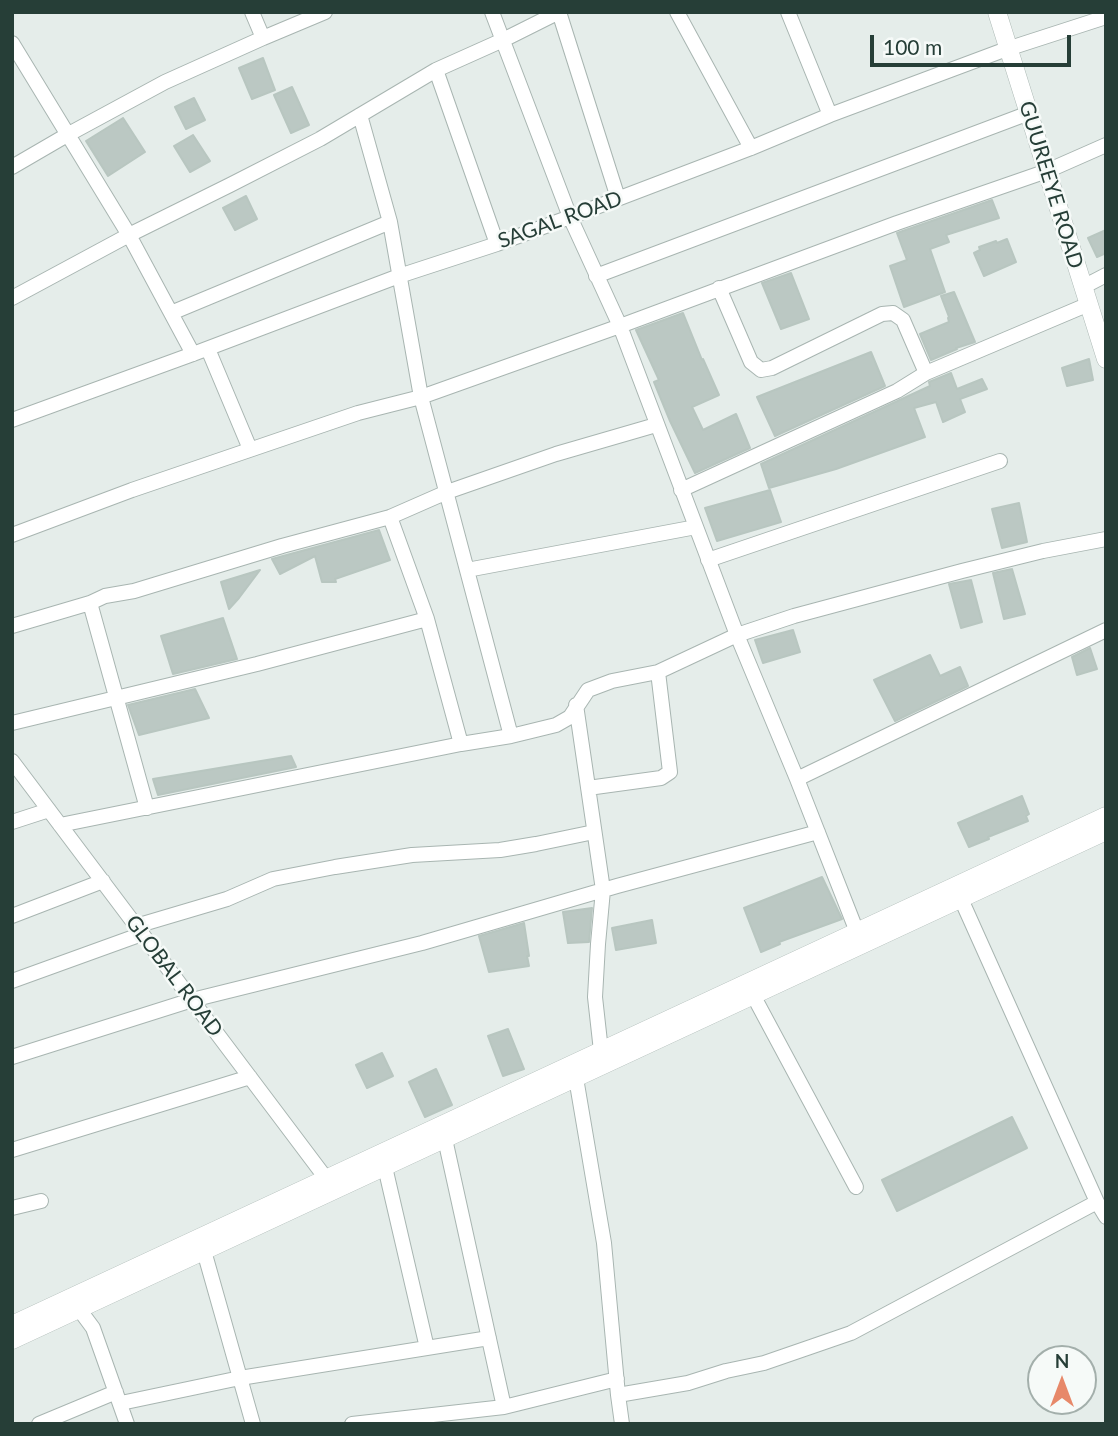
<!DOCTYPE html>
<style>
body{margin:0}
#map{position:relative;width:1118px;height:1436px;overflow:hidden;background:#e5edea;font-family:Lato,sans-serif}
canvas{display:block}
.frame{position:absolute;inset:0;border:14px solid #263e37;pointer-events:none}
.north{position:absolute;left:1027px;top:1345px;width:70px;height:70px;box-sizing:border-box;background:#f6faf8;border:2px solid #a3afab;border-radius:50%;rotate:0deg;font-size:19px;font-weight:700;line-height:28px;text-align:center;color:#263e37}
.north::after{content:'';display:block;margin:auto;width:24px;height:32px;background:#e78869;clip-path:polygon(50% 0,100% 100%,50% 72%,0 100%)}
.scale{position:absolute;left:870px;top:35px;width:201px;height:32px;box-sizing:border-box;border:4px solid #263e37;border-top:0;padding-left:9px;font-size:21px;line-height:24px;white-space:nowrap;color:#263e37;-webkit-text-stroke:5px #f6faf8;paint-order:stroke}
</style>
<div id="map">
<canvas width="1118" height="1436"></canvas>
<div class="frame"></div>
<div class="north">N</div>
<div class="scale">100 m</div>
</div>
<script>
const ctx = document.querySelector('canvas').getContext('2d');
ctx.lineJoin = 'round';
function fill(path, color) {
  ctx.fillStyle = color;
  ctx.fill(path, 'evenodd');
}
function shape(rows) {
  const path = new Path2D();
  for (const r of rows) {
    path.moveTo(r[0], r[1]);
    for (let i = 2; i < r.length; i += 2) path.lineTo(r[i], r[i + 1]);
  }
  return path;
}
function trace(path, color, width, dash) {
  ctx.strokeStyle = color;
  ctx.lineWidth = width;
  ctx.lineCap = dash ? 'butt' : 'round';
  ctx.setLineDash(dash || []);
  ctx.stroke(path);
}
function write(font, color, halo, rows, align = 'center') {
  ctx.font = font + ' Lato,sans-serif';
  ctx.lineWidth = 5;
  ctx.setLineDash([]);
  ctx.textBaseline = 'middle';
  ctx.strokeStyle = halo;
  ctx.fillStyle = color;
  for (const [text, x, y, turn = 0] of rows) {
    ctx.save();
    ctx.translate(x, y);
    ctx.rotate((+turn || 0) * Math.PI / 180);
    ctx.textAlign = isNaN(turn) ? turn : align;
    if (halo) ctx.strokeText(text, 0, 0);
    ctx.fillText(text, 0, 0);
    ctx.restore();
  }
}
const building = shape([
 [263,58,275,90,252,99,239,68,263,58],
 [292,87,309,125,291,133,274,95,292,87],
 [194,98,205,120,186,129,175,107,194,98],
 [123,118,145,152,108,176,86,141,123,118],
 [193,135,210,161,190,172,174,146,193,135],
 [246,196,257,219,235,230,223,208,246,196],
 [992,200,999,218,946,235,949,242,930,249,945,292,904,307,890,266,907,260,897,233,992,200],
 [1106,230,1106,253,1097,257,1088,238,1106,230],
 [1007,239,1016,262,984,276,974,253,980,250,979,247,996,241,997,243,1007,239],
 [791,273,809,319,781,329,762,283,791,273],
 [954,292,975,342,956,348,957,349,931,360,920,334,949,322,948,318,949,317,941,296,954,292],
 [683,313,702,360,703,359,719,395,692,407,703,430,736,414,750,448,695,473,670,421,654,382,659,380,636,330,683,313],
 [871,352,885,386,775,436,757,397,871,352],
 [1089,359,1093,380,1067,386,1062,368,1089,359],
 [951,373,957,389,982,379,987,389,960,399,965,412,943,422,936,402,914,408,925,437,836,469,769,488,761,464,930,386,929,382,951,373],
 [770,490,781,522,717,541,705,508,770,490],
 [1019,503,1027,542,1002,548,992,509,1019,503],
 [379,530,390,560,335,579,336,582,322,582,315,556,280,574,272,559,379,530],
 [1012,569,1025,614,1004,619,993,573,1012,569],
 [260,570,239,598,229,609,221,582,260,570],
 [971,580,982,622,961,628,949,584,971,580],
 [223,618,237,659,173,674,161,636,223,618],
 [793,630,800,652,763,663,755,640,793,630],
 [1090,648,1097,669,1077,675,1072,657,1090,648],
 [930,655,940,676,960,667,968,686,895,721,874,680,930,655],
 [195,689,209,718,139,735,128,705,195,689],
 [291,756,296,767,158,795,153,779,291,756],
 [1022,796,1029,814,1026,816,1028,821,988,837,989,839,969,847,958,823,1022,796],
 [822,877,842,919,779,942,780,944,761,952,744,908,822,877],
 [592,908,589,942,568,943,563,912,592,908],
 [652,920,656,943,616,950,612,928,652,920],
 [524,923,529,956,527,956,529,966,489,972,479,936,524,923],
 [508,1029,524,1069,503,1076,488,1036,508,1029],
 [382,1053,393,1076,367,1088,356,1065,382,1053],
 [436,1069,452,1105,425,1117,409,1082,436,1069],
 [1012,1117,1027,1148,897,1211,882,1180,1012,1117]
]);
fill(building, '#bbc8c3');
trace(building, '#b8c6c0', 2);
const minor = shape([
 [252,12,263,38],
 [492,12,570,217,620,326,737,635,797,779,857,932,858,941],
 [559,12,618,198],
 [677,12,751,148],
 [788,12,830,115],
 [12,43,129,235,193,354],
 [436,70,497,244],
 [360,115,390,222,421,397,511,736],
 [12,167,67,135,165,82,263,38,325,12],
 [596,276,1029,113],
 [1083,287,1106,275],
 [719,288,751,362,761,370,772,368,882,314,893,313,903,320,926,373],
 [12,298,129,235,230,185,320,139,436,70,503,40,559,12],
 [171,313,390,222],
 [208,349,250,449],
 [12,420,193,354,399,276,497,244,570,217,751,148,830,115,1004,50,1106,17],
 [681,490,897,391,926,373,1089,304],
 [390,517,427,619,461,744],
 [12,535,132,490,358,413,421,397,620,326,897,223,1047,171,1106,145],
 [708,560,1000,461],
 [467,570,696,527],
 [90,603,147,808],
 [12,626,90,603,105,596,134,591,282,546,390,517,447,492,556,454,656,425],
 [576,705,603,890,598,944,595,997,601,1051],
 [12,723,257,664,427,619],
 [12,761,331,1185],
 [797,779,1106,630],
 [588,788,661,778,670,772,658,672],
 [12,822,49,810],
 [60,825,461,744,511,736,556,725,570,717,588,690,612,681,658,672,737,635,794,616,962,571,1043,551,1106,539],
 [961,899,1097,1202,1106,1217],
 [12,916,103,881],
 [136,926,227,899,273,879,335,867,412,855,500,850,536,844,594,832],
 [12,981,142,934],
 [753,995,856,1187],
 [12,1057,192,1000,422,943,617,886,818,832],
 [576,1078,604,1243,618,1395,622,1424],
 [445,1139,504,1407],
 [12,1150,250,1077],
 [385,1167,427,1348],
 [12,1208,41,1201],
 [204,1251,253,1424],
 [73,1301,93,1328,127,1424],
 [618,1395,688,1383,726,1371,764,1363,851,1333,1097,1202],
 [121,1403,240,1378,489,1338],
 [39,1424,116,1392],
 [352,1424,504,1407,617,1379]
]);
const tertiary = shape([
 [997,12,1106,359],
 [12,1325,1106,816],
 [12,1340,1106,831]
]);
trace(minor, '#a8b5b1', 16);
trace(tertiary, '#a8b5b1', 19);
trace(minor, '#fff', 14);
trace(tertiary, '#fff', 18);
write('21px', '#263e37', '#f6faf8', [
 ["GUUREEYE ROAD",1051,185,73],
 ["SAGAL ROAD",560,220,-20],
 ["GLOBAL ROAD",174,976,53]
]);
</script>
